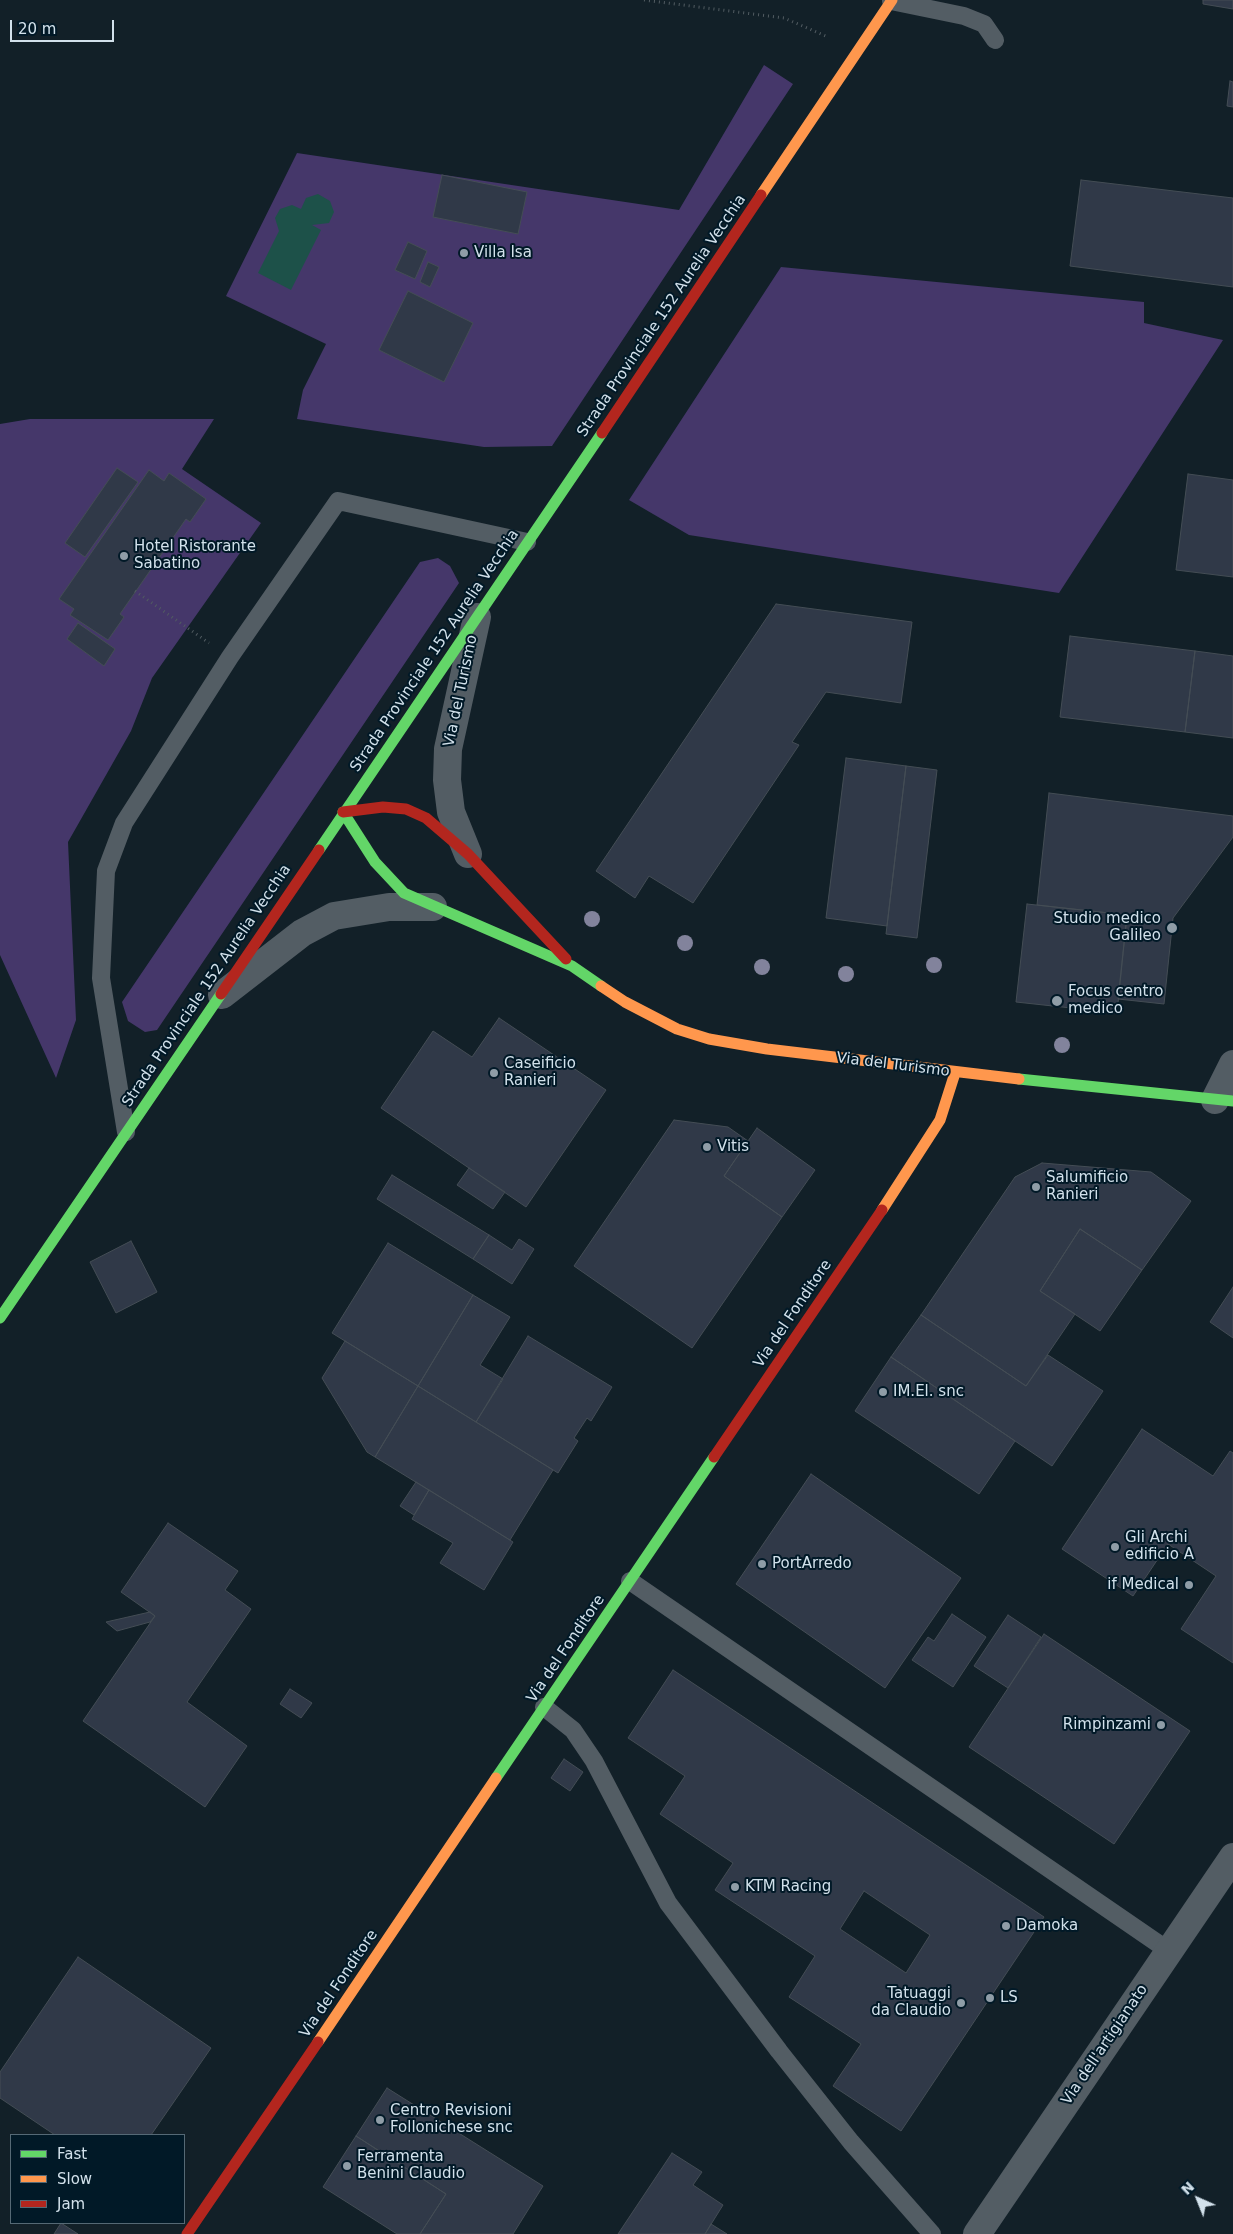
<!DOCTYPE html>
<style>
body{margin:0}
#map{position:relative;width:1233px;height:2234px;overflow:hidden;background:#122028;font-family:"DejaVu Sans",sans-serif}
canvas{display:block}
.legend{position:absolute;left:10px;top:2134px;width:175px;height:90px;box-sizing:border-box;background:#011927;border:1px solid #556975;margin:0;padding:6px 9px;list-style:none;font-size:15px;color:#d2e1eb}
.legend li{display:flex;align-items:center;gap:10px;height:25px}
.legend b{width:25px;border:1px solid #556975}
.north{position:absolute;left:1173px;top:2174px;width:50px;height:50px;-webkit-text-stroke:4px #011927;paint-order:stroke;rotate:316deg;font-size:14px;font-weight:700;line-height:20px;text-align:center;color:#d2e1eb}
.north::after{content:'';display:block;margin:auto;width:18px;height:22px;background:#d2e1eb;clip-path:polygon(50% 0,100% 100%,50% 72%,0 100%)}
.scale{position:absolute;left:10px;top:20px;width:104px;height:22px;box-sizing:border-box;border:2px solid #d2e1eb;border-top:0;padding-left:6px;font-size:15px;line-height:18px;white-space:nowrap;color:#d2e1eb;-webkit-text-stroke:4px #011927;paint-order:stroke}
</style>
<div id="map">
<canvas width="1233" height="2234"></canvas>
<ul class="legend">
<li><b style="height:6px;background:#63d668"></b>Fast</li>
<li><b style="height:6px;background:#ff974d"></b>Slow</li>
<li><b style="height:6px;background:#b3261e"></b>Jam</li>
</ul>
<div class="north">N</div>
<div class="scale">20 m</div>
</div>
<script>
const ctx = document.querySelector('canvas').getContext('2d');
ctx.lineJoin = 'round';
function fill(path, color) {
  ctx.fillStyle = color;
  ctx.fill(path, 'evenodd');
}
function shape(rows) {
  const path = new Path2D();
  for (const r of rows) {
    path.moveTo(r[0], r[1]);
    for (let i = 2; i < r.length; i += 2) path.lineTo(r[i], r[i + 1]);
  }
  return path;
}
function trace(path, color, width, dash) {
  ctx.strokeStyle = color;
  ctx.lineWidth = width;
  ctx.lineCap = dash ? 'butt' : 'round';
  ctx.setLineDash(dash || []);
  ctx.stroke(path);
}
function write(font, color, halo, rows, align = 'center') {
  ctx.font = font + ' "DejaVu Sans",sans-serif';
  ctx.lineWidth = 4;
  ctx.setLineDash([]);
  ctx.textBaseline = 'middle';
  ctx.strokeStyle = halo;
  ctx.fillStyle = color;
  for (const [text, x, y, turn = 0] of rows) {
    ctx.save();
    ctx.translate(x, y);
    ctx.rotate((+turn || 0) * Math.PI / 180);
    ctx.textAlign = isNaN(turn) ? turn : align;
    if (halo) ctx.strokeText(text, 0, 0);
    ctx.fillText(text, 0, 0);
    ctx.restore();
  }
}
fill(shape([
 [764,65,793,84,552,446,484,447,297,419,303,390,326,344,226,296,297,153,679,210],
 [781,267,1144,302,1144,323,1223,340,1059,593,689,535,629,500],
 [30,419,214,419,182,469,261,523,152,678,131,731,68,842,76,1020,56,1078,0,955,0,424],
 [438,558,450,566,459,583,157,1030,145,1032,128,1021,122,1002,420,562]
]), '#45376a');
fill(shape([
 [318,194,330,201,334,212,329,223,312,225,321,230,291,290,258,273,279,231,275,218,280,209,292,205,301,209,306,198]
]), '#1d5149');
const building = shape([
 [1203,0,1233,0,1233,9,1203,4,1203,0],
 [1230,81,1233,82,1233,107,1227,106,1230,81],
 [442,175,527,192,518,234,433,217,442,175],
 [1081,180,1233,198,1233,287,1070,266,1081,180],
 [408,242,427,251,415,279,395,270,408,242],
 [428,262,439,267,430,287,420,282,428,262],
 [408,291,473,323,444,382,379,350,408,291],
 [117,468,138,482,85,557,65,543,117,468],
 [149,470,164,481,169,473,206,499,190,522,186,519,120,614,124,617,108,640,70,615,74,609,59,599,149,470],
 [1188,474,1233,480,1233,577,1176,570,1188,474],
 [776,604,912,622,901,703,826,692,792,742,799,745,693,903,649,876,635,898,596,871,776,604],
 [78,623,115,649,104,666,67,639,78,623],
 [1070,636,1195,651,1185,732,1060,717,1070,636],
 [1195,651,1233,656,1233,738,1185,732,1195,651],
 [846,758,906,766,887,926,826,918,846,758],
 [906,766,937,770,917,938,886,934,906,766],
 [1049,793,1233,816,1233,837,1173,918,1164,1004,1118,999,1127,915,1037,905,1049,793],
 [1027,904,1127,915,1117,1013,1016,1002,1027,904],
 [499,1018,606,1090,526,1207,381,1108,433,1031,472,1057,499,1018],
 [674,1120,728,1127,748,1141,724,1176,782,1217,692,1348,574,1266,674,1120],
 [757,1128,815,1170,782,1217,724,1176,757,1128],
 [1042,1163,1151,1172,1191,1201,1142,1270,1080,1229,1040,1291,1075,1314,1026,1386,921,1315,1015,1177,1042,1163],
 [469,1168,505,1192,493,1209,457,1185,469,1168],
 [392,1175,489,1235,473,1259,377,1199,392,1175],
 [1080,1229,1142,1270,1100,1331,1040,1291,1080,1229],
 [489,1235,512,1250,519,1239,534,1249,512,1284,473,1259,489,1235],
 [131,1241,157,1292,116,1313,90,1262,131,1241],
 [388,1243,473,1295,418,1386,332,1333,388,1243],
 [1233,1287,1233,1338,1210,1322,1233,1287],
 [473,1295,510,1317,480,1365,503,1379,476,1422,418,1386,473,1295],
 [921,1315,1026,1386,1048,1355,1103,1391,1052,1466,891,1357,921,1315],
 [528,1336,612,1387,591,1421,587,1418,574,1438,578,1441,558,1473,476,1422,528,1336],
 [345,1341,418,1386,375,1457,367,1452,322,1378,345,1341],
 [891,1357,1015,1441,979,1494,855,1411,891,1357],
 [418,1386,553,1470,510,1540,375,1457,418,1386],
 [1142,1429,1213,1476,1230,1451,1233,1453,1233,1663,1181,1629,1216,1576,1168,1544,1133,1596,1062,1549,1142,1429],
 [811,1474,961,1578,885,1688,736,1584,811,1474],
 [416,1482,429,1490,414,1515,400,1506,416,1482],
 [429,1490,513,1542,484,1590,440,1563,453,1543,412,1519,429,1490],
 [168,1523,238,1571,225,1590,251,1609,187,1702,247,1746,205,1807,83,1721,155,1616,121,1592,168,1523],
 [150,1612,155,1616,150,1622,117,1631,106,1622,150,1612],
 [952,1614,986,1637,953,1687,912,1660,928,1637,934,1641,952,1614],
 [1008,1615,1041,1637,1008,1688,974,1666,1008,1615],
 [1044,1634,1190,1731,1114,1844,969,1747,1044,1634],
 [673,1670,1044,1917,901,2131,833,2086,861,2044,789,1997,815,1956,715,1890,733,1863,660,1814,685,1776,628,1738,673,1670],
 [864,1891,930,1935,906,1973,840,1929,864,1891],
 [290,1689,312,1703,301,1718,280,1704,290,1689],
 [564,1759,583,1772,570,1791,551,1778,564,1759],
 [78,1957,211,2048,151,2135,55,2135,0,2098,0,2072,78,1957],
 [387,2088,543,2186,513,2234,420,2234,446,2194,356,2136,387,2088],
 [356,2136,446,2194,420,2234,397,2234,323,2187,356,2136],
 [672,2153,702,2172,693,2185,723,2205,705,2234,618,2234,672,2153],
 [61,2223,78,2234,54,2234,61,2223],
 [711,2224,727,2234,705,2234,711,2224]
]);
fill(building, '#303948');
trace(building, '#444d55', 1);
trace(shape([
 [644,0,784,18,828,37],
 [135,591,209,643]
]), '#525c62', 3, [1, 4]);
trace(shape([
 [891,1,964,16,984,24,995,40],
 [126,1132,101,978,106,871,124,823,230,657,338,501,527,542],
 [630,1581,1169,1951],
 [544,1707,573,1730,594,1761,668,1903,779,2051,851,2142,932,2234]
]), '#535d64', 18);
trace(shape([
 [468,854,451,812,447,780,448,749,477,617],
 [222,995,302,933,334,916,389,907,433,907],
 [1215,1100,1233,1064],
 [977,2234,1233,1857]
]), '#535d64', 28);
trace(shape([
 [343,812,375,862,404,893,572,966,601,986],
 [319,850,602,433],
 [1019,1079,1233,1101],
 [0,1318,221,994],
 [496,1778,714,1457]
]), '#63d668', 11);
trace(shape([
 [761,195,892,0],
 [601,986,625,1002,677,1029,709,1039,767,1049,1019,1079],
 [882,1210,940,1120,955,1073],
 [318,2042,496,1778]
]), '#ff974d', 11);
trace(shape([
 [602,433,761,195],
 [343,812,383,807,406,809,426,818,468,854,566,959],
 [221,994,319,850],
 [714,1457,882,1210],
 [187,2234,318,2042]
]), '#b3261e', 11);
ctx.fillStyle = '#82839c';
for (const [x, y] of [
 [592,919],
 [685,943],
 [934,965],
 [762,967],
 [846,974],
 [1062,1045]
]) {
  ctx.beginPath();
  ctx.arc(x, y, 8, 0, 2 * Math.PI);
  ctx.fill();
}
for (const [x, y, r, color] of [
 [464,253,5,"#8f9da7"],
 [124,556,5,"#8f9da7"],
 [1172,928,6,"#8f9da7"],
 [1057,1001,6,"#8f9da7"],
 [494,1073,5,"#8f9da7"],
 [707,1147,5,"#8f9da7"],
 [1036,1187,5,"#8f9da7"],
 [883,1392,5,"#8f9da7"],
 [1115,1547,5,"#8f9da7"],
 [762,1564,5,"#8f9da7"],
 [1189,1585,5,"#8f9da7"],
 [1161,1725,5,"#8f9da7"],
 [735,1887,5,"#8f9da7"],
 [1006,1926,5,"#8f9da7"],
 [990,1998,5,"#8f9da7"],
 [961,2003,5,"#8f9da7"],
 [380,2120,5,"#8f9da7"],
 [347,2166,5,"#8f9da7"]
]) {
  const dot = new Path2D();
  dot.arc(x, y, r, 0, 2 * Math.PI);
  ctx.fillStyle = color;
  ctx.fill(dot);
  trace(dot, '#011927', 2);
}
write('15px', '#d2e1eb', '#011927', [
 ["Villa Isa",474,253],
 ["Hotel Ristorante",134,547],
 ["Sabatino",134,564],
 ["Studio medico",1161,919,"right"],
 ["Galileo",1161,936,"right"],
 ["Focus centro",1068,992],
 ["medico",1068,1009],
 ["Caseificio",504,1064],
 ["Ranieri",504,1081],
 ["Vitis",717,1147],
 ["Salumificio",1046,1178],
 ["Ranieri",1046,1195],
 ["IM.El. snc",893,1392],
 ["Gli Archi",1125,1538],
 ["edificio A",1125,1555],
 ["PortArredo",772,1564],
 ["if Medical",1179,1585,"right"],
 ["Rimpinzami",1151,1725,"right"],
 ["KTM Racing",745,1887],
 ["Damoka",1016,1926],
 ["Tatuaggi",951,1994,"right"],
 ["da Claudio",951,2011,"right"],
 ["LS",1000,1998],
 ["Centro Revisioni",390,2111],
 ["Follonichese snc",390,2128],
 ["Ferramenta",357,2157],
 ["Benini Claudio",357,2174]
], 'left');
write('15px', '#d2e1eb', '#011927', [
 ["Strada Provinciale 152 Aurelia Vecchia",662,316,-56],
 ["Strada Provinciale 152 Aurelia Vecchia",435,651,-56],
 ["Via del Turismo",461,691,-78],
 ["Strada Provinciale 152 Aurelia Vecchia",207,986,-56],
 ["Via del Turismo",893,1065,7],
 ["Via del Fonditore",793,1314,-56],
 ["Via del Fonditore",566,1649,-56],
 ["Via del Fonditore",339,1984,-56],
 ["Via dell'artigianato",1105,2045,-56]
]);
</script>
